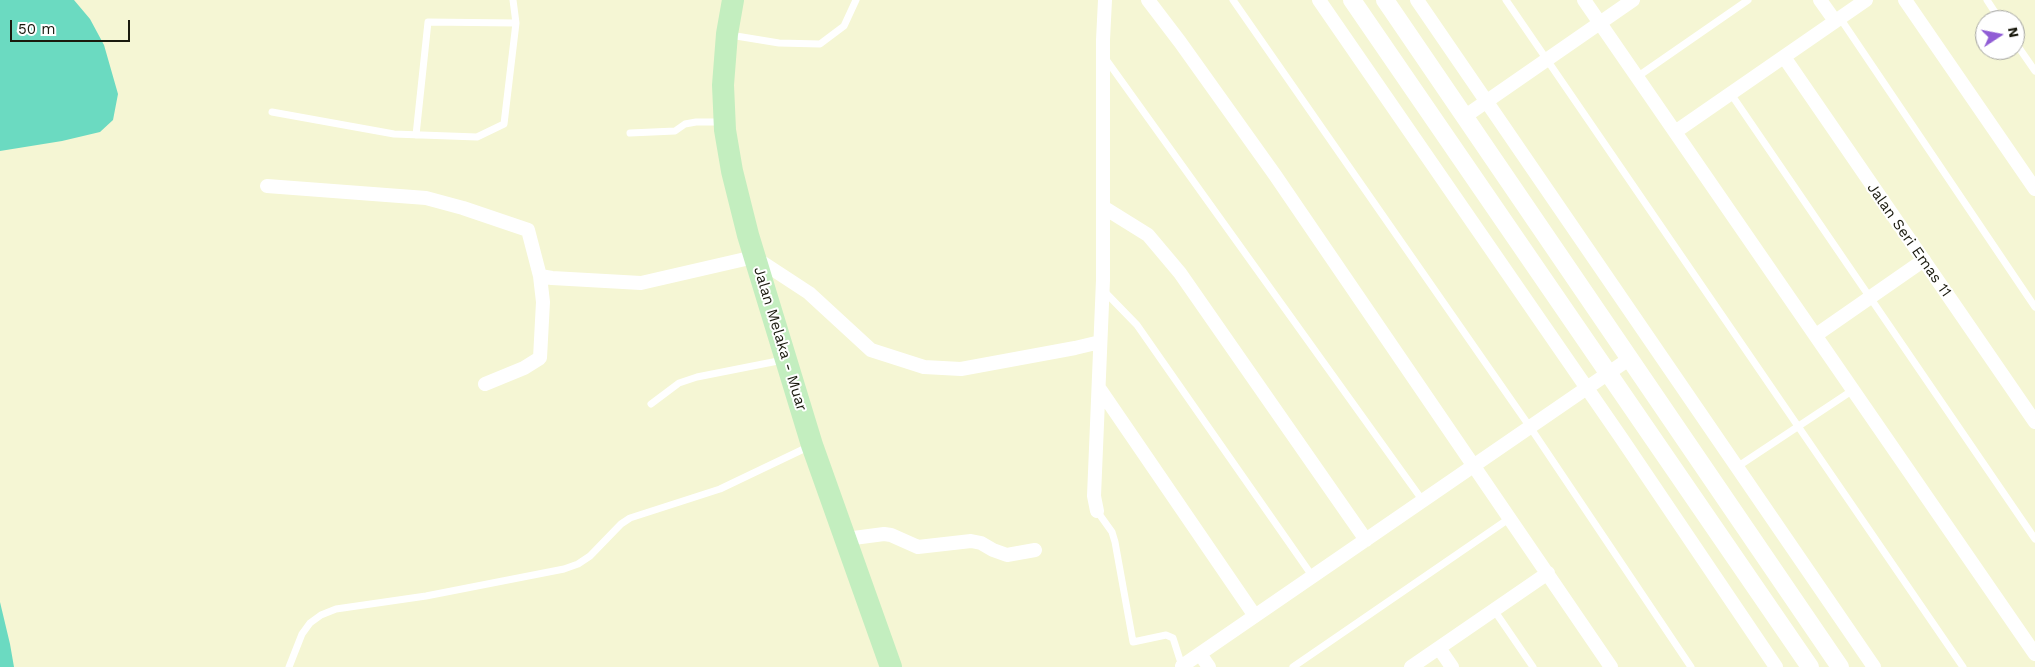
<!DOCTYPE html>
<style>
body{margin:0}
#map{position:relative;width:2035px;height:667px;overflow:hidden;background:#f5f6d4;font-family:"Work Sans",sans-serif}
canvas{display:block}
.north{position:absolute;left:1975px;top:10px;width:50px;height:50px;box-sizing:border-box;background:#fff;border:1px solid #a3a39f;border-radius:50%;rotate:79deg;font-size:14px;font-weight:700;line-height:20px;text-align:center;color:#1a1a0e}
.north::after{content:'';display:block;margin:auto;width:18px;height:22px;background:#905cd5;clip-path:polygon(50% 0,100% 100%,50% 72%,0 100%)}
.scale{position:absolute;left:10px;top:20px;width:120px;height:22px;box-sizing:border-box;border:2px solid #1a1a0e;border-top:0;padding-left:6px;font-size:15px;line-height:18px;white-space:nowrap;color:#1a1a0e;-webkit-text-stroke:4px #fff;paint-order:stroke}
</style>
<div id="map">
<canvas width="2035" height="667"></canvas>
<div class="north">N</div>
<div class="scale">50 m</div>
</div>
<script>
const ctx = document.querySelector('canvas').getContext('2d');
ctx.lineJoin = 'round';
function fill(path, color) {
  ctx.fillStyle = color;
  ctx.fill(path, 'evenodd');
}
function shape(rows) {
  const path = new Path2D();
  for (const r of rows) {
    path.moveTo(r[0], r[1]);
    for (let i = 2; i < r.length; i += 2) path.lineTo(r[i], r[i + 1]);
  }
  return path;
}
function trace(path, color, width, dash) {
  ctx.strokeStyle = color;
  ctx.lineWidth = width;
  ctx.lineCap = dash ? 'butt' : 'round';
  ctx.setLineDash(dash || []);
  ctx.stroke(path);
}
function write(font, color, halo, rows, align = 'center') {
  ctx.font = font + ' "Work Sans",sans-serif';
  ctx.lineWidth = 4;
  ctx.setLineDash([]);
  ctx.textBaseline = 'middle';
  ctx.strokeStyle = halo;
  ctx.fillStyle = color;
  for (const [text, x, y, turn = 0] of rows) {
    ctx.save();
    ctx.translate(x, y);
    ctx.rotate((+turn || 0) * Math.PI / 180);
    ctx.textAlign = isNaN(turn) ? turn : align;
    if (halo) ctx.strokeText(text, 0, 0);
    ctx.fillText(text, 0, 0);
    ctx.restore();
  }
}
fill(shape([
 [0,0,74,0,90,19,104,45,118,94,113,120,100,132,62,141,0,151],
 [0,602,10,644,14,667,0,667]
]), '#6bdac1');
trace(shape([
 [1233,0,1530,427,1691,667],
 [1506,0,1963,667],
 [1987,0,2000,20],
 [1840,18,2035,307],
 [730,35,779,43,820,44,844,26,856,0],
 [2015,42,2035,71],
 [1105,58,1423,501],
 [1637,77,1748,0],
 [1731,94,2035,539],
 [272,112,394,134,477,137,504,124,516,23,513,0],
 [630,133,675,131,685,124,696,122,722,122],
 [416,135,428,22,516,23],
 [1103,290,1137,325,1313,577],
 [651,404,679,383,697,377,783,360],
 [1737,467,1853,390],
 [1097,511,1112,532,1115,542,1133,642,1166,635,1173,638,1182,666],
 [1494,610,1533,667],
 [289,667,302,634,310,623,321,615,336,609,426,596,564,569,578,564,590,556,621,524,630,518,720,489,810,446],
 [1293,667,1510,518]
]), '#fff', 7);
trace(shape([
 [1148,0,1180,42,1275,175,1611,667],
 [1319,0,1622,439,1776,667],
 [1417,0,1874,667],
 [1584,0,2035,654],
 [1820,0,1835,21],
 [1905,0,2035,189],
 [1784,57,2035,422],
 [1464,117,1633,0],
 [1675,132,1866,0],
 [267,186,426,198,463,208,528,230,540,276,552,278,641,283,754,257,809,293,871,350,924,367,961,369,1075,348,1100,342],
 [1103,207,1148,235,1180,273,1366,540],
 [1816,335,1924,260],
 [485,384,524,368,540,358,543,302,540,276],
 [1099,388,1255,616],
 [1097,511,1094,496,1103,280,1103,40,1105,0],
 [846,539,884,534,891,535,918,547,971,541,981,543,993,550,1007,555,1035,550],
 [1439,648,1452,667],
 [1200,654,1209,667],
 [1182,666,1629,359],
 [1411,667,1548,573]
]), '#fff', 14);
trace(shape([
 [1352,0,1810,667],
 [1385,0,1840,667]
]), '#fff', 18);
trace(shape([
 [733,0,727,34,723,85,725,130,732,171,748,235,812,445,891,667]
]), '#c3eebf', 22);
write('15px', '#1a1a0e', '#fff', [
 ["Jalan Seri Emas 11",1909,240,55],
 ["Jalan Melaka - Muar",780,339,73]
]);
</script>
